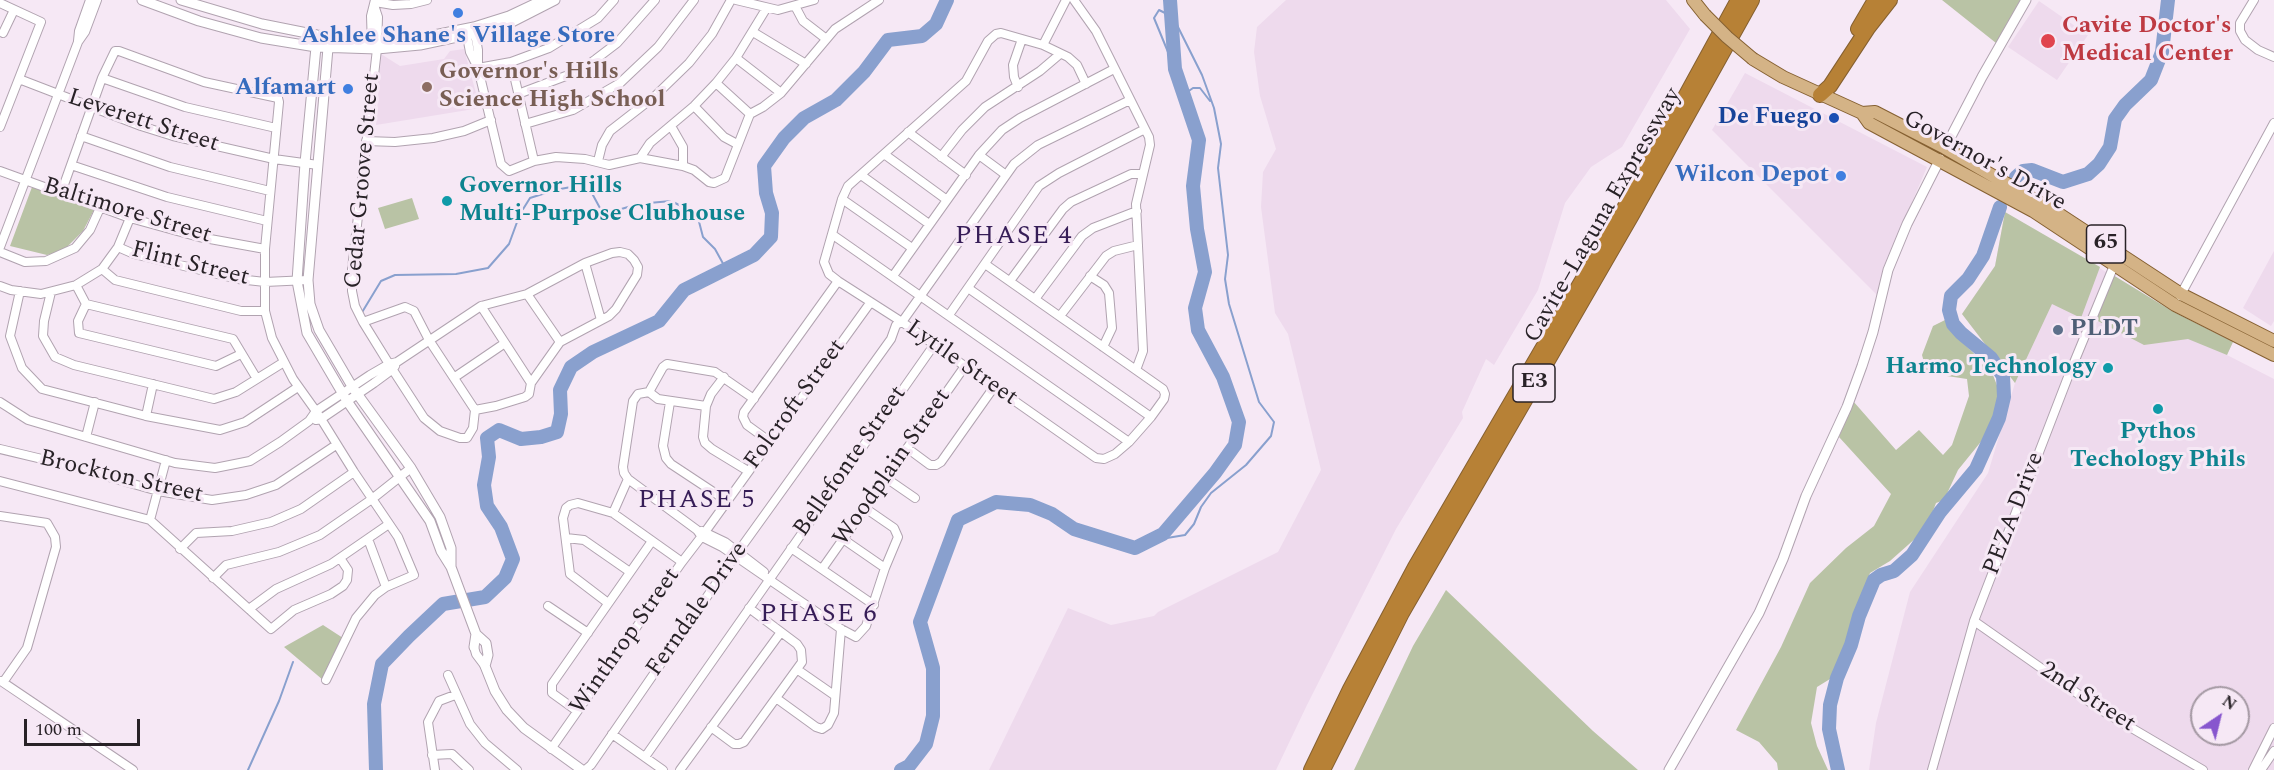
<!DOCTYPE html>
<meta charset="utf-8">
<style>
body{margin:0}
#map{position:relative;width:2274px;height:770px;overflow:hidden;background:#f6e8f5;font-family:Spectral,serif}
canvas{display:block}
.north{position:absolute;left:2190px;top:686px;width:60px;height:60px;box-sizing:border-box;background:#f6e8f5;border:2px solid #a499a3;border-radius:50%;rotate:35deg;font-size:16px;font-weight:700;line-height:24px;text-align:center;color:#282227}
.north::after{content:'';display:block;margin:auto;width:21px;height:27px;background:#8756ce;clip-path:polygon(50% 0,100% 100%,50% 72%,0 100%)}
.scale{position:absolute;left:24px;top:719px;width:116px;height:27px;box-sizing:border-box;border:3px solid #282227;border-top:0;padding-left:8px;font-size:18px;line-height:21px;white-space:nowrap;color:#282227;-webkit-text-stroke:4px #f6e8f5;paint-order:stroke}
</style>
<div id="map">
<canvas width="2274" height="770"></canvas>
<div class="north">N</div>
<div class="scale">100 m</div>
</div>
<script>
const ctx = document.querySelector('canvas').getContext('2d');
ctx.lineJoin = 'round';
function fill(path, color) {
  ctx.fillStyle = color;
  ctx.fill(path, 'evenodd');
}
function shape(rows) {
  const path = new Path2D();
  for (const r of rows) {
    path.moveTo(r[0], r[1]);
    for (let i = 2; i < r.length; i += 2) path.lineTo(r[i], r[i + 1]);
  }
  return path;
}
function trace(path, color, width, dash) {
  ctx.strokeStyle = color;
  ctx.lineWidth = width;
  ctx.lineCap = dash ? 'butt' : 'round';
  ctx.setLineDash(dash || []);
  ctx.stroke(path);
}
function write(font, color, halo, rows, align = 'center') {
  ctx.font = font + ' Spectral,serif';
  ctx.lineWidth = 6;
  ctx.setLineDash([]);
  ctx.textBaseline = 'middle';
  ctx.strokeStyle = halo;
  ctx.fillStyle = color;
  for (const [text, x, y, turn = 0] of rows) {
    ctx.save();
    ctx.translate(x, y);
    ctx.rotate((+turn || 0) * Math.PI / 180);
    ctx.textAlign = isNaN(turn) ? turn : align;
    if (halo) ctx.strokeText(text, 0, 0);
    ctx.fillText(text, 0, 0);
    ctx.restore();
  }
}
fill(shape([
 [1286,0,1666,0,1690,29,1622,147,1591,167,1565,203,1538,290,1494,365,1486,359,1462,412,1463,418,1396,529,1307,705,1276,770,989,770,1068,608,1111,625,1154,616,1158,612,1278,552,1321,470,1288,334,1275,313,1261,207,1263,172,1276,149,1260,96,1254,52,1257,27],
 [2039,1,2088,35,2057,80,2008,47],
 [464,49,480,108,376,125,381,54,400,66,444,59,450,51],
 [1745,73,1927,167,1900,230,1877,295,1712,130],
 [2005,212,2172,311,2233,342,2227,355,2274,379,2274,770,1869,770,1876,723,1910,592,1988,473,2015,383,1962,314,1995,266],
 [2202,698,2238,698,2238,734,2202,734],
 [2274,251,2274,321,2271,326,2243,308]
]), '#eedaed');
fill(shape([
 [1942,0,2023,0,1996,43],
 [32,187,94,210,83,231,64,250,47,255,10,246],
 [412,198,419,219,385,229,378,208],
 [2005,212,2100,267,2081,318,2052,304,2015,383,1962,314,1995,266],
 [2113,275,2172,311,2233,342,2227,355,2188,339,2144,345,2096,320],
 [1945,320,1957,337,1991,370,1998,388,1996,418,1992,428,1958,470,1944,500,1936,503,1926,529,1890,561,1870,573,1837,667,1830,679,1817,687,1811,723,1817,746,1828,770,1778,770,1777,763,1759,742,1736,730,1781,647,1810,583,1846,548,1874,526,1891,494,1839,437,1853,401,1896,450,1919,430,1943,455,1952,445,1969,396,1967,379,1927,373,1922,355,1933,326],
 [1446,590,1593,731,1638,770,1354,770,1413,646],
 [323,625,343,638,323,680,284,647]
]), '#b9c3a5');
trace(shape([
 [1171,7,1165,13,1159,10,1154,18,1175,69],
 [1180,82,1186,93,1193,88,1200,88,1210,101],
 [361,314,381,281,395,275,456,274,488,268,509,244,520,214,530,198,555,190,587,184,601,210,618,210,638,204,671,201,697,214,703,237,715,249,726,269],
 [1149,541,1185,535,1194,524,1201,507,1211,493,1246,465,1271,436,1274,422,1259,402,1229,304,1225,279,1228,255,1218,168,1221,144,1214,108,1202,75,1171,13],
 [248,770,279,701,293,662]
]), '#89a0ce', 2);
trace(shape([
 [2016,177,2023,171,2032,170,2063,182,2088,174,2099,164,2110,147,2115,119,2125,105,2151,80,2162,52,2168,0],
 [376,770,374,704,382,664,409,636,443,604,485,597,505,578,513,559,501,527,487,506,484,485,489,457,487,438,499,430,521,439,541,437,557,432,561,414,560,390,571,367,593,352,659,321,684,290,754,255,771,237,772,213,766,193,764,166,784,138,804,118,836,100,864,72,888,40,922,36,936,24,947,0],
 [901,770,909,766,926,744,933,716,933,668,920,622,958,520,996,502,1030,505,1052,514,1074,529,1135,548,1163,534,1215,473,1235,445,1239,422,1223,377,1198,330,1195,308,1205,272,1197,229,1193,186,1199,140,1175,69,1170,0],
 [1838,770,1829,729,1830,705,1837,678,1851,645,1859,616,1874,580,1881,575,1894,571,1912,555,1940,512,1976,469,1999,418,2004,397,2003,376,1991,358,1961,333,1953,324,1949,310,1951,296,1968,279,1983,256,2000,207]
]), '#89a0ce', 14);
const minor = shape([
 [736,0,778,10,814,0],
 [1074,0,1096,31,1149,137,1150,145,1136,204,1143,351,1136,370],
 [2254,0,2240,23,2240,31,2245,40,2258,50,2274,57],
 [375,2,393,5,411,4,427,0],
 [0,3,41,22,0,127],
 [795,6,803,21,825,38],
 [474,28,478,50,478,67],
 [466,31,470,52,478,68,501,164,509,171,534,161,556,157,585,159,609,165,640,158,683,166,694,170,709,182,714,183,725,178,750,114,763,107,781,93,835,29,879,0],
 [753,32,806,64],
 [3,33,14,10],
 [78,41,79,31,90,0],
 [1043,45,1066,0],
 [372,46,371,16,375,0],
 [736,58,781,93],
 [511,62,534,161],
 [478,68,511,62,549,48,598,18,614,0],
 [102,78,185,107,276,128],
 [19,79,141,126,173,136,274,159,318,165],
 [716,83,750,114],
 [1018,87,1014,77,1013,65,1022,39],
 [518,94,579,71,596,59,617,43,655,0],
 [694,106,724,137,737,144],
 [525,124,573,110,620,83,658,47,694,0],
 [671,126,683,147,683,166],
 [908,132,966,175],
 [81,136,170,167,270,191],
 [366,141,395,142,433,138,464,131,491,120],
 [884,154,947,200],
 [979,155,1006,175],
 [941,157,962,130,985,107,1040,71,1060,54],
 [640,158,650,143,694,106,716,83,736,58,766,9],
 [598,161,602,145,610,131,655,96,689,63,712,34,731,0],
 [71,165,167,197,267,221],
 [0,171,130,218,199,237,265,249],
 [861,175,929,224],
 [61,193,102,78,115,51,119,51,204,82,278,98,279,102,265,249,265,311,272,338,293,379,318,414,354,472,398,537,414,575,386,587,375,595,356,618,326,680],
 [842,199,912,248],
 [833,235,1129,442],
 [0,247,78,42,85,32,97,0],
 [118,247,134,254,238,279,265,282,308,280],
 [0,252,25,262,46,261,75,248,90,230,100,208],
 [585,263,601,320],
 [985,264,1163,389,1165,394,1164,399,1151,417,1129,442,1115,454,1104,459,1096,458,902,322,838,281,829,274,824,262,842,199,848,186,966,81,988,41,996,34,1001,33,1043,45,1068,57,1077,65,1086,84],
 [102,269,115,280,241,311,265,311],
 [893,276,979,155,1002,130,1020,118,1114,69],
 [1090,276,1104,285,1109,293,1112,328,1103,347],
 [1010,281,1063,209,1071,202,1131,174,1143,174],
 [76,285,86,304,233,339,257,379],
 [0,286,11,290,41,294,76,285,102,269,118,247,130,218],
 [968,288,1151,417],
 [20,291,10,336,22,368,42,389,146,416,220,430,245,422,298,387],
 [51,292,44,321,43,336,55,357,74,365,214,399,236,392,284,362],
 [527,294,560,342],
 [2180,296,2274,123],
 [1035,299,1082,236,1093,228,1137,211],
 [86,304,78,321,79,333,216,366,241,354],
 [481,306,531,383],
 [949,315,1039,186,1059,173,1145,129],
 [1060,316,1106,256,1114,251,1138,245],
 [363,322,405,307,414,311,429,340,475,410],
 [455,377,505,343],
 [724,377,711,394,706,406,703,437,705,443,712,449,748,471],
 [649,392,658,399,706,406],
 [754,399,715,372,667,364,663,367,649,392,638,394,633,401,623,467,624,473,628,479,697,530,702,537,722,547,841,629,856,637,866,626,885,568,898,537,894,528,865,508],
 [0,402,28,420,175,463,215,468,250,461,280,442,309,421,316,411,370,375,389,364,397,362,481,306,527,294,585,263,612,253,620,252,628,254,634,260,638,267,637,275,616,309,609,316,560,342,531,383,529,394,525,397,496,406,475,410,473,428,467,438,460,438,440,431,424,418,389,364,363,322,355,306,352,291,352,269,377,49,378,17,374,5],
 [670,402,663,446,666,458,671,464,727,501],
 [146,416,153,384],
 [316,420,321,419,374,383,393,369,395,366],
 [86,437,95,402],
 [769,441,747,425,743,417,744,412,838,281],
 [907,448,930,465,936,465,941,462,994,387],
 [0,449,63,464,158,491,212,500,246,495,276,485,336,445],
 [886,478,915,498],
 [0,481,150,520,271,629,294,610,331,594,343,586,347,580,348,570,340,558],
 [613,513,628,479],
 [0,516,47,523,55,537,56,547,27,648,4,681],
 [150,520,166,460],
 [702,531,725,542,764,572],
 [566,538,584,540,630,572],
 [368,539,386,587],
 [843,539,885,568],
 [791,548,874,605],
 [180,549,196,533,232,531,271,522,301,509,354,472],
 [822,569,965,366],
 [213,578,226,565,279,552,320,535,372,499,411,468],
 [608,603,570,574,563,518,566,508,570,505,578,503,613,513,682,562],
 [548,606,588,633],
 [249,609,276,589,331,564,389,524],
 [1974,621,2101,710,2203,770],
 [474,647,476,654,485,666],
 [798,670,834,695],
 [448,675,470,724,485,743,517,770],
 [1,681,133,770],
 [776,698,816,727,822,729,828,725,834,713,841,629],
 [577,711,552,693,552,684,652,541],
 [711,727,734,744,739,744,744,742,802,662,801,650,797,644,749,608],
 [612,734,663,770],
 [551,749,682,562,705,532,870,303],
 [432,755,452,754,469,770],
 [645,757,934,345],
 [435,770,428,722,439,701,455,695],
 [585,770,591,765,735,556,891,339,896,325,902,322,1014,164,1038,145,1130,100],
 [680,770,781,632],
 [1932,770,1974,621,2068,377,2115,263],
 [2253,770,2274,728],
 [2261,770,2274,751]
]);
const tertiary = shape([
 [142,0,199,21,261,38,316,47,377,49,420,45,476,33,510,23,555,0],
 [181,0,262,24,317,35,377,41,419,38,474,27,509,16,543,0],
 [316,47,305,163,297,281,307,333,347,401,430,521,441,551,451,567,476,634,486,643,488,655,485,666,495,691,507,710,524,728,582,770],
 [328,48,308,280,310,304,319,330,353,388,411,468,440,517,451,548,451,567],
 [1945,148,1982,77,2026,0],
 [474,647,476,634],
 [1669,770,1759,613,1783,559,1806,496,1847,407,1862,366,1873,332,1888,270,1907,224,1940,159]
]);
const primary = shape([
 [1693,0,1705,15],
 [1753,59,1783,77,1862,113,1869,123,2033,211,2175,305,2274,355],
 [1862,113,1875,112,1945,148,2059,214,2181,294,2274,341]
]);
const motorway = shape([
 [1858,29,1875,0],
 [1820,95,1830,86,1868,28,1890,0],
 [1311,770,1350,689,1415,567,1623,210,1738,0],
 [1323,770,1402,613,1632,215,1752,0]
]);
trace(minor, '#b1a3b0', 10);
trace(tertiary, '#b1a3b0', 11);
trace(primary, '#856031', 14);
trace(motorway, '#856031', 16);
trace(minor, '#fff', 8);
trace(tertiary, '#fff', 9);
trace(primary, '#d4b386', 12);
trace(motorway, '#b78136', 14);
const primaryBridge = shape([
 [1705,15,1727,37,1753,59]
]);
trace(primaryBridge, '#856031', 14, []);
trace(primaryBridge, '#d4b386', 12);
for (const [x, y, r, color] of [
 [458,13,6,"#3f7fe0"],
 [2048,41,8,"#e0444e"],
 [427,87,6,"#8d6e63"],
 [348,89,6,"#3f7fe0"],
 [1834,118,6,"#1a4fb4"],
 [1841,176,6,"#3f7fe0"],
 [447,201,6,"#0f9aa8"],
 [2058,330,6,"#5c6f8a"],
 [2108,368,6,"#0f9aa8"],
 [2158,409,6,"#0f9aa8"]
]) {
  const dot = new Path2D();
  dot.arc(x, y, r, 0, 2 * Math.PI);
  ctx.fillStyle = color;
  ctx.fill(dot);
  trace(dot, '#f6e8f5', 2);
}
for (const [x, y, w] of [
 [2106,244,39],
 [1534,383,42]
]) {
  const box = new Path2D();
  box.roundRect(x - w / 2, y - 19, w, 38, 4.5);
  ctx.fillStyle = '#f6e8f5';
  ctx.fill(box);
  trace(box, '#282227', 1.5);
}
write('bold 22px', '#282227', null, [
 ["65",2106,244],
 ["E3",1534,383]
]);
write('bold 24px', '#be3a42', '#f6e8f5', [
 ["Cavite Doctor's",2062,27],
 ["Medical Center",2062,55]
], 'left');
write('bold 24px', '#366cbe', '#f6e8f5', [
 ["Ashlee Shane's Village Store",458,37,"center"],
 ["Alfamart",336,89],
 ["Wilcon Depot",1829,176]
], 'right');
write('bold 24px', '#785e54', '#f6e8f5', [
 ["Governor's Hills",439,73],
 ["Science High School",439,101]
], 'left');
write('bold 24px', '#164399', '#f6e8f5', [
 ["De Fuego",1822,118]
], 'right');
write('24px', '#282227', '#f6e8f5', [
 ["Leverett Street",143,122,18],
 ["Governor's Drive",1984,162,29],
 ["Cedar Groove Street",364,181,-85],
 ["Baltimore Street",127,212,17],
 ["Cavite–Laguna Expressway",1604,216,-60],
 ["Flint Street",190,265,14],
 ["Lytile Street",961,364,35],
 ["Folcroft Street",796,405,-54],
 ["Bellefonte Street",851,462,-55],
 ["Woodplain Street",893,468,-55],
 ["Brockton Street",121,478,13],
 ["PEZA Drive",2015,514,-69],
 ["Ferndale Drive",698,610,-55],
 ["Winthrop Street",626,642,-55],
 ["2nd Street",2087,698,33]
]);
write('bold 24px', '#0d838f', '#f6e8f5', [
 ["Governor Hills",459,187],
 ["Multi-Purpose Clubhouse",459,215],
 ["Harmo Technology",2096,368,"right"],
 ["Pythos",2158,433,"center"],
 ["Techology Phils",2158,461,"center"]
], 'left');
write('bold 24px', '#4e5e75', '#f6e8f5', [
 ["PLDT",2070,330]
], 'left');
ctx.letterSpacing = '1.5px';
write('26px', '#361d57', '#f6e8f5', [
 ["PHASE 4",1014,238],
 ["PHASE 5",697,502],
 ["PHASE 6",819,616]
]);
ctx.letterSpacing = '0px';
</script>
